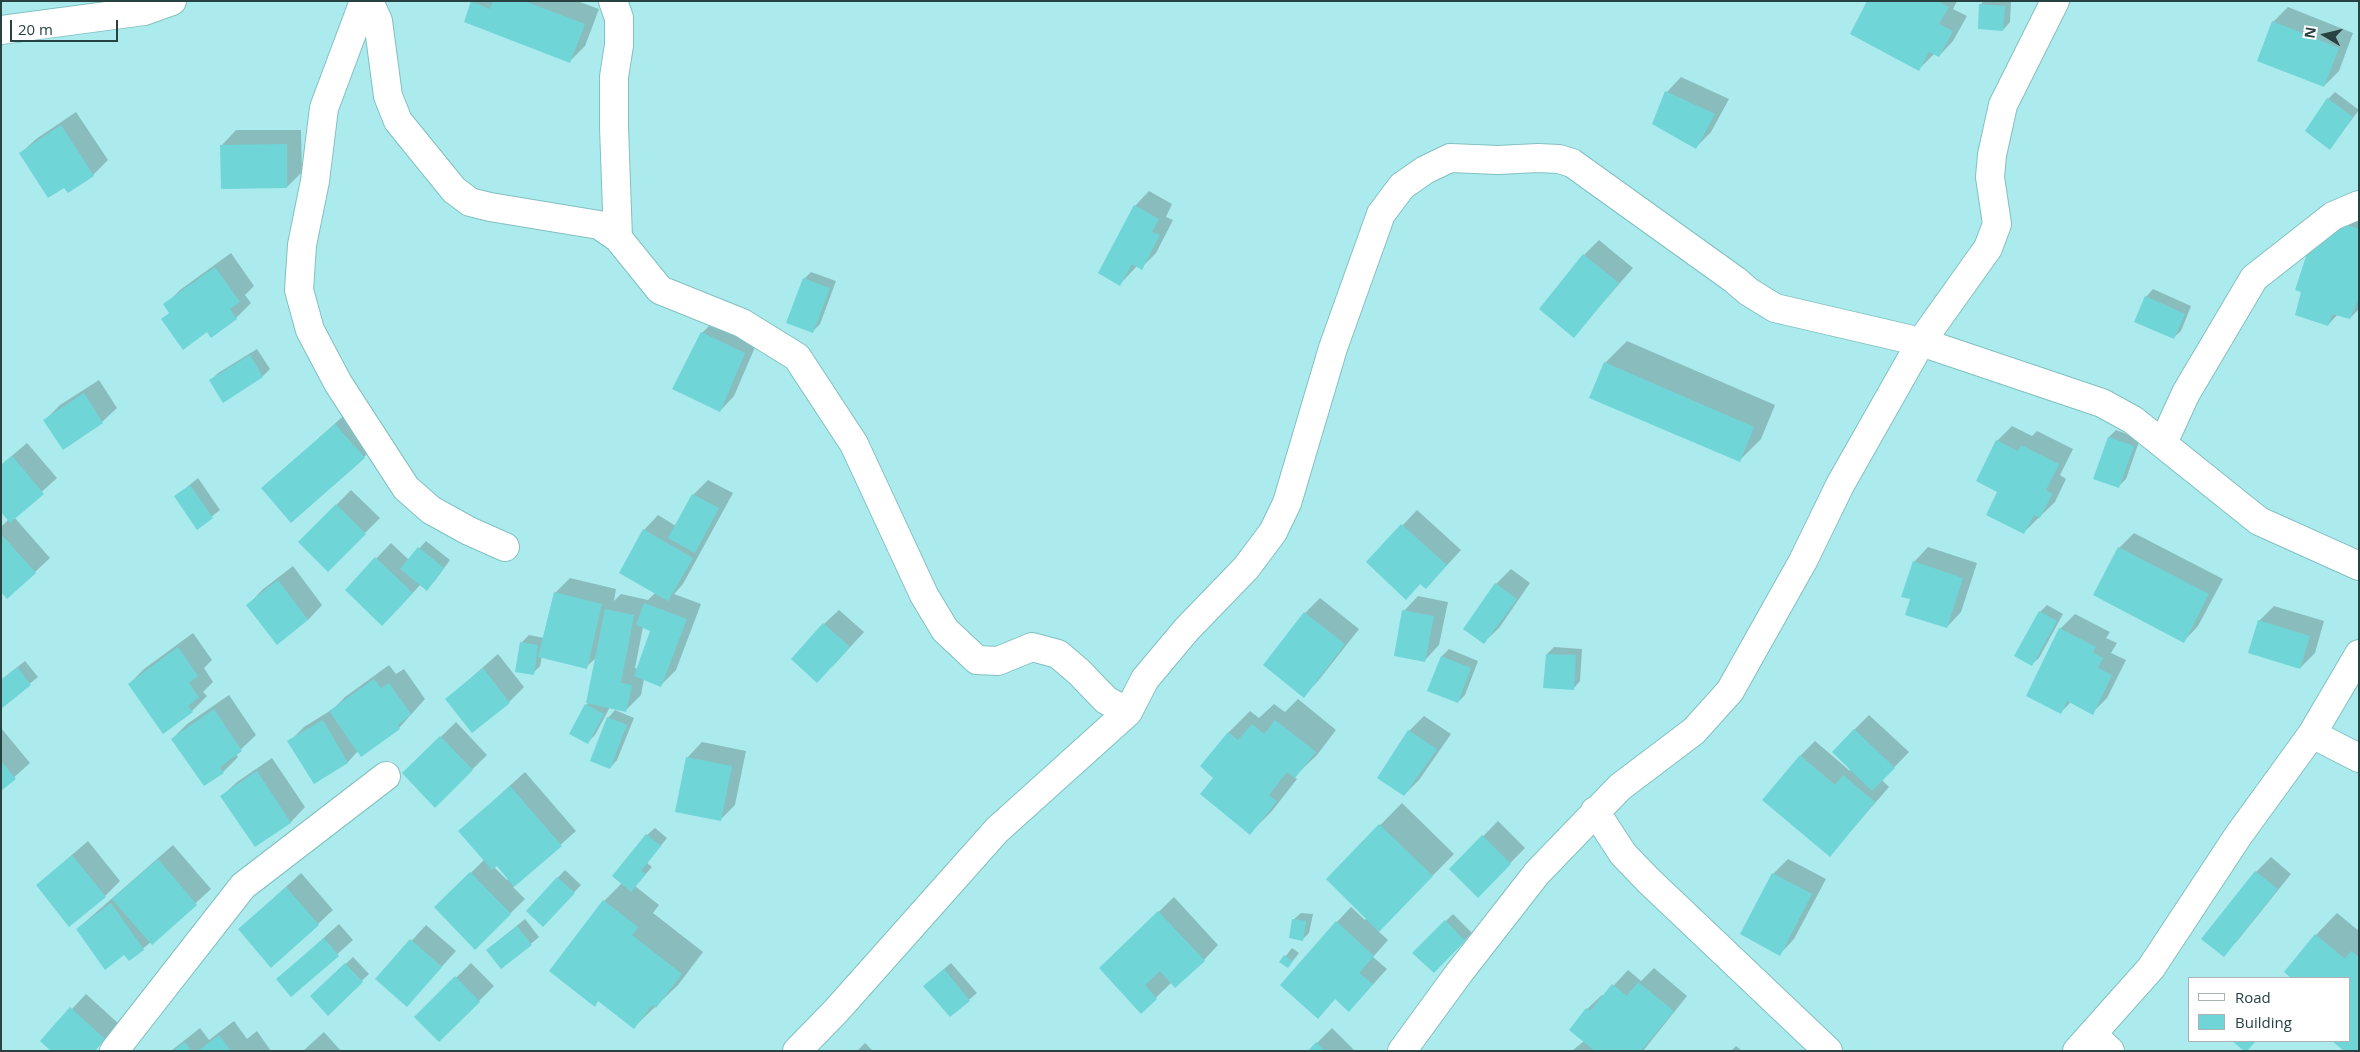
<!DOCTYPE html>
<style>
body{margin:0}
#map{position:relative;width:2360px;height:1052px;overflow:hidden;background:#acebed;font-family:"Open Sans",sans-serif}
canvas{display:block}
.frame{position:absolute;inset:0;border:2px solid #284242;pointer-events:none}
.legend{position:absolute;left:2188px;top:977px;width:162px;height:65px;box-sizing:border-box;background:#fff;border:1px solid #a9b3b3;margin:0;padding:6px 9px;list-style:none;font-size:15px;color:#284242}
.legend li{display:flex;align-items:center;gap:10px;height:25px}
.legend b{width:25px;border:1px solid #a9b3b3}
.north{position:absolute;left:2300px;top:10px;width:50px;height:50px;-webkit-text-stroke:4px #fff;paint-order:stroke;rotate:279deg;font-size:14px;font-weight:700;line-height:20px;text-align:center;color:#284242}
.north::after{content:'';display:block;margin:auto;width:18px;height:22px;background:#284242;clip-path:polygon(50% 0,100% 100%,50% 72%,0 100%)}
.scale{position:absolute;left:10px;top:20px;width:108px;height:22px;box-sizing:border-box;border:2px solid #284242;border-top:0;padding-left:6px;font-size:15px;line-height:18px;white-space:nowrap;color:#284242;-webkit-text-stroke:4px #fff;paint-order:stroke}
</style>
<div id="map">
<canvas width="2360" height="1052"></canvas>
<div class="frame"></div>
<ul class="legend">
<li><b style="height:6px;background:#fff"></b>Road</li>
<li><b style="height:14px;background:#6fd5d7"></b>Building</li>
</ul>
<div class="north">N</div>
<div class="scale">20 m</div>
</div>
<script>
const ctx = document.querySelector('canvas').getContext('2d');
ctx.lineJoin = 'round';
function fill(path, color) {
  ctx.fillStyle = color;
  ctx.fill(path, 'evenodd');
}
function shape(rows) {
  const path = new Path2D();
  for (const r of rows) {
    path.moveTo(r[0], r[1]);
    for (let i = 2; i < r.length; i += 2) path.lineTo(r[i], r[i + 1]);
  }
  return path;
}
function trace(path, color, width, dash) {
  ctx.strokeStyle = color;
  ctx.lineWidth = width;
  ctx.lineCap = dash ? 'butt' : 'round';
  ctx.setLineDash(dash || []);
  ctx.stroke(path);
}
fill(shape([
 [577,1,599,9,585,46,570,61,472,2],
 [1869,1,1957,1,1953,9,1967,16,1953,41,1939,56,1934,54,1919,69],
 [1984,1,2011,1,2010,22,2003,30,1980,5],
 [2288,7,2353,33,2339,71,2324,86,2273,22],
 [1681,77,1729,99,1711,132,1696,147,1667,92],
 [2335,92,2359,110,2330,148,2328,99],
 [76,112,108,160,93,175,64,186,21,153,36,139],
 [236,130,301,130,302,172,287,187,222,145],
 [1149,191,1172,204,1166,217,1173,220,1156,253,1141,268,1137,266,1120,284,1135,206],
 [2359,201,2359,309,2350,318,2338,314,2328,325,2296,315],
 [1599,240,1633,268,1574,336,1584,255],
 [231,253,254,286,245,295,251,303,236,318,208,331,170,312,165,305,180,290],
 [811,272,836,281,820,324,813,331,804,279],
 [2153,289,2191,306,2181,331,2173,338,2146,297],
 [717,318,759,338,734,396,720,411,702,333],
 [1627,341,1775,405,1761,439,1739,461,1605,363],
 [257,349,270,369,263,376,211,380,218,373],
 [99,380,117,408,102,422,45,420,60,405],
 [350,410,379,443,364,457,263,488],
 [2012,426,2032,436,2037,431,2073,449,2060,475,2066,479,2055,502,2024,532,1999,491,1997,441],
 [2116,430,2140,439,2126,479,2118,487,2094,478,2109,437],
 [27,443,57,478,14,517,50,558,35,572,1,591,1,527,9,519,1,465],
 [198,478,220,510,197,528,175,497],
 [708,480,733,493,683,584,674,594,701,604,676,670,661,685,644,679,641,695,626,710,610,707,595,735,588,742,586,705,589,702,596,658,586,667,542,656,540,666,533,673,521,643,529,635,544,638,555,593,570,578,616,589,614,601,621,594,648,600,656,592,644,530,658,515,676,526,693,495],
 [643,627,652,630,638,669,635,668],
 [351,490,380,518,328,570,300,542],
 [1417,510,1461,550,1440,573,1421,583,1406,598,1368,562],
 [2134,533,2223,579,2198,626,2184,641,2119,548],
 [426,541,450,560,434,582,421,584,397,610,346,590,391,543,409,560],
 [1928,547,1977,563,1961,612,1947,627,1911,598,1914,562],
 [293,566,322,605,308,620,248,605,262,590],
 [1511,569,1530,583,1499,628,1484,642,1496,584],
 [1418,596,1448,602,1439,645,1425,660,1404,611],
 [1320,598,1359,629,1318,681,1304,696,1265,665,1305,613],
 [2047,605,2063,614,2039,658,2031,665,2040,612],
 [2274,606,2324,621,2315,653,2300,668,2259,621],
 [839,610,864,632,832,667,824,624],
 [2075,614,2110,632,2106,638,2117,643,2111,653,2126,660,2107,698,2092,713,2071,702,2061,712,2060,629],
 [193,633,212,660,204,668,213,682,203,692,207,696,192,711,129,684,144,669],
 [1554,647,1582,649,1580,681,1573,689,1547,654],
 [1449,649,1478,661,1465,695,1458,702,1442,656],
 [498,654,524,687,509,702,447,699],
 [25,661,38,677,1,707,1,680],
 [389,665,396,674,404,669,425,699,399,728,358,751,348,762,314,782,289,742,304,727,333,709,345,697],
 [229,695,256,735,236,754,238,757,223,772,172,739,187,724],
 [1298,699,1336,730,1317,755,1294,777,1297,779,1272,811,1250,833,1228,733,1250,711,1259,718,1274,704,1285,712],
 [615,710,634,718,617,760,610,768,608,718],
 [1869,715,1909,752,1882,780,1889,787,1830,855,1800,756,1815,741,1850,771,1854,730],
 [1424,716,1451,734,1419,780,1404,795,1379,777,1409,731],
 [456,722,487,755,435,806,404,773],
 [1,728,30,763,1,789],
 [702,742,746,751,735,805,720,820,677,812,688,757],
 [272,758,305,807,291,822,255,846,222,796,237,782],
 [525,772,576,831,513,887,525,899,475,948,436,907,485,859,460,831],
 [497,865,509,879,507,880,494,867],
 [1402,803,1454,854,1378,931,1388,940,1373,957,1387,969,1349,1011,1336,998,1318,1017,1337,922,1351,907,1365,920,1367,918,1327,879],
 [1498,821,1525,848,1478,896,1451,869],
 [655,828,667,838,647,863,652,867,635,886,659,905,653,913,703,952,678,985,634,1027,599,1000,594,1005,604,901,622,883,647,835],
 [88,841,120,881,105,896,37,885],
 [173,845,211,889,152,943,151,942,129,960,125,953,77,929],
 [2271,857,2291,874,2238,940,2224,955,2256,872],
 [1788,859,1826,879,1794,939,1780,954,1742,934,1773,874],
 [565,870,581,885,550,918,527,911],
 [301,873,333,910,318,924,240,929],
 [1174,897,1218,945,1204,960,1172,982,1141,1012,1115,954],
 [1301,913,1313,914,1309,933,1302,940,1293,920],
 [2337,913,2359,931,2359,1049,2346,1051,2334,1041,2349,1041,2349,978,2293,978,2285,972,2316,935],
 [1453,914,1472,933,1434,972,1414,953],
 [525,919,539,937,502,968,487,950],
 [339,924,353,940,292,995,278,979],
 [426,925,456,951,407,1005,377,979],
 [1292,948,1299,953,1288,967,1281,962],
 [353,957,369,974,328,1014,312,996],
 [471,963,494,986,439,1041,416,1017],
 [951,963,977,993,950,1016,932,979],
 [1654,968,1687,996,1643,1051,1572,1051,1584,1041,1587,1009,1602,995,1604,996,1628,970,1641,981],
 [86,994,119,1024,94,1051,42,1041],
 [234,1021,247,1039,257,1031,271,1051,171,1051,200,1028,209,1040],
 [1332,1028,1355,1051,1309,1051],
 [324,1032,341,1051,303,1051],
 [865,1043,873,1051,857,1051],
 [1736,1046,1742,1051,1731,1051]
]), '#0003');
fill(shape([
 [471,1,490,9,493,1,524,1,585,24,570,63,464,22],
 [1867,1,1937,1,1949,7,1939,24,1953,31,1939,57,1929,52,1919,71,1850,34],
 [1979,4,2005,6,2003,31,1978,29],
 [2272,21,2339,48,2324,87,2257,61],
 [1665,91,1715,114,1696,149,1652,124],
 [2327,98,2353,117,2330,150,2305,131],
 [61,125,94,176,68,193,64,188,48,198,19,153],
 [287,144,287,188,221,189,220,145],
 [1134,205,1159,219,1152,232,1160,235,1142,270,1132,264,1120,286,1098,273],
 [2330,220,2359,229,2359,298,2350,319,2332,314,2328,326,2295,315,2301,292,2295,290,2313,235],
 [1583,254,1619,283,1574,338,1539,309],
 [215,267,240,302,230,309,237,319,211,338,207,332,183,350,161,319,169,313,163,304],
 [803,278,830,288,813,333,786,323],
 [2145,296,2185,314,2174,339,2134,322],
 [701,332,745,353,720,412,672,389],
 [250,355,263,377,223,403,209,380],
 [1604,362,1754,427,1740,462,1589,398],
 [84,393,103,423,63,450,43,420],
 [335,424,365,458,291,523,261,488],
 [2108,437,2134,446,2119,488,2093,479],
 [1996,440,2018,451,2021,445,2059,464,2046,490,2052,494,2040,518,2034,515,2024,534,1986,515,1997,492,1976,481],
 [12,456,44,494,10,523,1,512,1,465],
 [190,485,213,518,197,530,174,496],
 [692,494,719,508,695,553,668,538],
 [336,504,366,534,328,572,298,542],
 [1401,524,1447,565,1426,589,1420,584,1406,600,1366,562],
 [643,529,693,558,668,601,619,573],
 [1,534,36,573,7,599,1,592],
 [418,547,444,568,427,591,400,569],
 [2118,547,2209,594,2184,643,2093,595],
 [375,557,413,593,382,626,345,590],
 [1913,561,1963,578,1947,628,1905,615,1910,599,1901,597],
 [278,580,308,620,277,645,246,605],
 [1495,583,1517,599,1484,644,1463,629],
 [554,592,602,604,587,669,538,657],
 [644,603,687,619,661,687,634,676,650,631,636,625],
 [605,609,634,615,621,683,632,685,626,712,586,703],
 [1402,610,1434,616,1425,662,1394,656],
 [2039,611,2057,621,2032,666,2014,656],
 [1304,612,1345,644,1304,698,1263,665],
 [2258,620,2310,636,2300,669,2248,653],
 [823,623,850,647,817,683,791,659],
 [2059,628,2096,647,2093,653,2103,658,2098,668,2112,675,2093,715,2067,701,2061,714,2026,696],
 [520,642,538,645,534,675,515,672],
 [178,647,198,676,189,683,199,697,188,706,193,712,163,734,128,684],
 [1546,654,1576,655,1574,690,1543,688],
 [1441,656,1471,668,1458,703,1427,691],
 [17,667,31,685,1,709,1,680],
 [483,668,510,703,472,733,445,699],
 [374,679,381,688,389,683,411,714,398,725,400,729,361,757,329,711],
 [585,704,604,714,588,744,569,734],
 [214,709,242,751,220,767,224,773,204,786,171,739],
 [607,717,627,725,610,769,590,761],
 [323,720,348,763,314,784,287,741],
 [1275,720,1316,752,1295,778,1287,772,1269,795,1277,801,1250,835,1200,794,1213,778,1200,766,1228,732,1238,740,1252,724,1264,734],
 [1854,729,1895,768,1872,791,1832,752],
 [1408,730,1437,749,1404,796,1377,778],
 [440,736,473,770,435,808,402,773],
 [1800,755,1835,785,1843,775,1875,802,1830,857,1762,800],
 [686,757,732,766,721,821,675,812],
 [1,761,16,779,1,791],
 [257,771,291,823,255,847,220,796],
 [510,786,562,846,514,887,497,866,492,870,458,831],
 [1379,824,1433,876,1379,932,1326,879],
 [646,834,661,846,641,871,646,874,631,892,612,876],
 [1482,835,1511,864,1478,898,1449,869],
 [72,855,106,897,69,927,36,885],
 [158,859,197,905,152,945,112,899],
 [2255,871,2278,889,2224,957,2201,939],
 [470,872,511,914,475,950,434,907],
 [1772,873,1812,894,1780,956,1740,934],
 [557,877,575,893,543,927,526,911],
 [286,887,319,925,271,968,238,929],
 [603,900,638,927,632,935,682,974,656,1008,652,1005,634,1029,598,1001,595,1007,549,971],
 [111,903,144,950,129,961,124,955,105,970,76,929],
 [1158,911,1205,961,1175,988,1160,971,1145,985,1157,999,1141,1014,1099,968],
 [1292,919,1306,921,1303,941,1289,938],
 [1445,920,1465,941,1434,973,1412,953],
 [1336,921,1374,956,1359,973,1373,984,1349,1012,1335,999,1318,1019,1280,985],
 [517,926,532,945,501,969,486,950],
 [2315,934,2345,959,2351,951,2359,957,2359,1049,2357,1051,2344,1051,2332,1041,2349,1041,2349,978,2291,978,2284,972],
 [324,938,339,956,291,997,276,979],
 [410,939,442,967,407,1007,375,979],
 [1284,955,1293,961,1288,968,1279,962],
 [345,963,363,982,328,1016,310,996],
 [944,969,970,1001,950,1017,923,986],
 [455,976,480,1002,439,1042,414,1017],
 [1638,982,1674,1011,1641,1051,1595,1051,1569,1030,1586,1008,1590,1011,1612,984,1627,996],
 [70,1007,105,1039,95,1051,51,1051,40,1041],
 [219,1035,231,1051,198,1051],
 [2232,1041,2256,1041,2247,1051,2244,1051],
 [185,1042,191,1051,173,1051],
 [1316,1042,1325,1051,1308,1051]
]), '#6fd5d7');
const minor = shape([
 [364,1,324,108,315,181,302,245,299,290,310,330,338,383,406,488,431,510,469,531,505,547],
 [369,1,378,21,388,96,398,121,454,190,470,202,490,207,599,225,618,238,660,290,742,323,797,357,854,444,924,595,945,630,977,660,998,661,1032,647,1058,654,1079,672,1106,700,1128,712],
 [613,1,619,18,619,45,614,77,614,127,618,238],
 [1,30,144,11,172,1],
 [2163,443,2186,393,2254,278,2333,216,2359,205],
 [2312,734,2359,758],
 [1595,811,1623,854,1649,881,1828,1051],
 [2093,1035,2110,1051],
 [114,1051,243,886,386,776],
 [797,1051,836,1011,997,830,1128,712,1145,679,1187,629,1246,568,1273,532,1287,503,1333,348,1381,214,1402,186,1425,170,1450,158,1498,160,1538,158,1559,159,1572,163,1735,280,1749,292,1775,308,1921,342,2102,403,2133,420,2259,521,2359,566],
 [1402,1051,1459,973,1537,873,1620,787,1694,731,1730,691,1803,561,1840,485,1921,342,1988,248,1997,224,1990,177,1992,155,2003,105,2055,1],
 [2077,1051,2151,968,2238,836,2312,734,2359,654]
]);
trace(minor, '#82c0c1', 30);
trace(minor, '#fff', 28);
</script>
